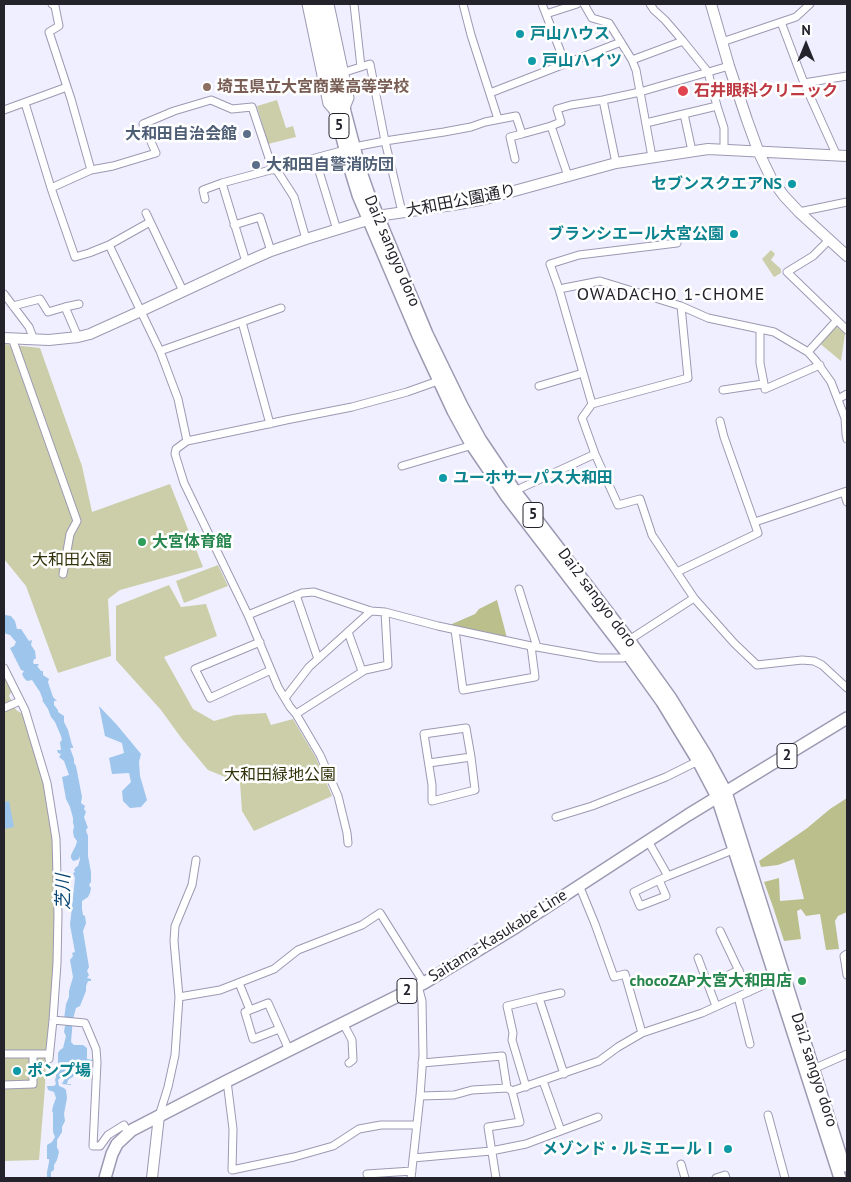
<!DOCTYPE html>
<meta charset="utf-8">
<style>
body{margin:0}
#map{position:relative;width:851px;height:1182px;overflow:hidden;background:#f0efff;font-family:"PT Sans",sans-serif}
canvas{display:block}
.frame{position:absolute;inset:0;border:5px solid #24232c;pointer-events:none}
.north{position:absolute;left:781px;top:20px;width:50px;height:50px;-webkit-text-stroke:4px #fff;paint-order:stroke;rotate:0deg;font-size:14px;font-weight:700;line-height:20px;text-align:center;color:#24232c}
.north::after{content:'';display:block;margin:auto;width:18px;height:22px;background:#24232c;clip-path:polygon(50% 0,100% 100%,50% 72%,0 100%)}
</style>
<div id="map">
<canvas width="851" height="1182"></canvas>
<div class="frame"></div>
<div class="north">N</div>
</div>
<script>
const ctx = document.querySelector('canvas').getContext('2d');
ctx.lineJoin = 'round';
function fill(path, color) {
  ctx.fillStyle = color;
  ctx.fill(path, 'evenodd');
}
function shape(rows) {
  const path = new Path2D();
  for (const r of rows) {
    path.moveTo(r[0], r[1]);
    for (let i = 2; i < r.length; i += 2) path.lineTo(r[i], r[i + 1]);
  }
  return path;
}
function trace(path, color, width, dash) {
  ctx.strokeStyle = color;
  ctx.lineWidth = width;
  ctx.lineCap = dash ? 'butt' : 'round';
  ctx.setLineDash(dash || []);
  ctx.stroke(path);
}
function write(font, color, halo, rows, align = 'center') {
  ctx.font = font + ' "PT Sans","Noto Sans JP",sans-serif';
  ctx.lineWidth = 5;
  ctx.setLineDash([]);
  ctx.textBaseline = 'middle';
  ctx.strokeStyle = halo;
  ctx.fillStyle = color;
  for (const [text, x, y, turn = 0] of rows) {
    ctx.save();
    ctx.translate(x, y);
    ctx.rotate((+turn || 0) * Math.PI / 180);
    ctx.textAlign = isNaN(turn) ? turn : align;
    if (halo) ctx.strokeText(text, 0, 0);
    ctx.fillText(text, 0, 0);
    ctx.restore();
  }
}
fill(shape([
 [277,100,286,128,293,126,296,137,268,144,257,106],
 [771,250,775,254,771,260,781,269,781,273,774,277,762,259],
 [835,325,845,334,841,361,818,342],
 [4,344,40,348,82,466,92,512,170,484,203,567,120,590,108,599,111,656,58,673,26,586,4,559],
 [218,565,228,586,184,603,176,581],
 [169,585,181,607,206,604,217,636,164,657,193,709,214,721,235,715,266,713,271,725,293,719,316,758,332,796,254,831,242,811,240,783,208,770,182,739,161,710,116,660,116,606],
 [4,673,12,690,9,696,16,710,23,714,47,788,55,865,55,992,49,1019,46,1055,45,1087,39,1160,4,1161]
]), '#cbcea8');
fill(shape([
 [497,600,507,638,452,627,452,624,475,614,479,609],
 [847,798,847,912,838,916,835,921,839,949,826,950,820,914,806,916,801,909,797,911,801,939,784,941,773,907,764,882,779,878,780,901,804,899,794,859,778,865,761,867,759,861,806,829,830,809]
]), '#bbbf8c');
fill(shape([
 [4,613,5,615,11,616,15,621,17,629,21,629,29,641,32,640,31,645,35,651,36,659,34,659,33,662,34,664,38,664,39,665,37,666,41,671,43,671,43,675,49,679,48,682,53,697,57,701,54,701,54,705,58,710,58,712,64,716,64,722,68,730,72,745,73,746,73,748,70,748,74,759,74,763,76,766,82,797,81,803,85,806,84,809,86,812,84,817,88,828,86,829,87,834,88,835,88,856,91,872,91,882,89,885,91,888,90,893,88,897,82,901,82,909,83,915,85,916,86,923,83,931,89,967,87,971,89,975,87,978,91,979,91,981,88,981,86,986,86,991,80,1006,76,1008,73,1019,71,1042,74,1045,83,1045,87,1048,87,1059,93,1060,93,1061,86,1062,86,1072,82,1076,74,1076,68,1080,67,1084,71,1084,71,1085,62,1084,64,1080,63,1077,61,1077,58,1080,59,1086,64,1088,66,1090,67,1098,64,1114,65,1121,62,1127,62,1132,57,1140,57,1148,58,1149,59,1152,57,1160,54,1165,54,1170,51,1172,51,1177,53,1178,47,1178,47,1172,49,1162,49,1159,47,1159,47,1145,52,1142,55,1137,53,1132,53,1113,52,1111,53,1106,56,1098,54,1092,48,1090,47,1086,54,1086,56,1084,55,1080,56,1077,56,1073,57,1071,59,1069,58,1068,58,1053,60,1050,63,1048,66,1036,64,1032,65,1026,67,1025,65,1022,64,1019,66,1004,69,997,69,991,73,977,70,960,73,956,72,953,75,952,70,925,75,878,73,873,75,872,74,870,76,867,78,866,80,859,79,856,79,859,77,860,73,861,71,858,71,855,76,845,77,841,74,837,73,832,74,826,73,823,73,818,70,807,66,799,62,777,69,775,64,761,59,757,61,754,58,753,57,750,61,750,60,742,62,740,61,736,55,722,51,717,48,709,42,700,43,700,40,692,32,680,27,681,24,678,22,674,24,671,21,670,10,648,14,646,16,642,10,635,4,633],
 [99,706,117,725,141,754,139,762,140,776,147,800,141,807,130,808,123,801,122,791,131,782,129,773,112,774,109,758,124,753,122,743,105,736],
 [9,801,14,827,4,829,4,802]
]), '#9ec5ec');
const street = shape([
 [52,4,55,6,59,26,49,32,71,99,91,170],
 [306,4,327,104,334,112],
 [330,4,350,98,346,108],
 [354,4,361,67],
 [463,4,471,35,498,119],
 [542,4,565,63],
 [584,4,592,18,609,23,632,60,636,70,652,157],
 [546,14,577,4],
 [781,22,804,83,837,156],
 [722,42,796,17,810,4],
 [632,60,683,41],
 [345,72,370,64,385,141,402,212],
 [804,83,847,76],
 [490,93,621,42],
 [603,100,616,163],
 [25,103,51,188,75,257,89,253,109,245,160,351,178,399,187,441],
 [717,106,724,128,724,150],
 [4,110,67,87],
 [684,114,692,151],
 [646,123,717,106,708,72,683,41,665,20,654,10,650,4],
 [354,147,385,141,444,132,471,127,485,122,516,116,522,134,551,126],
 [315,158,337,230],
 [515,159,510,137,522,134],
 [276,169,294,197,306,239],
 [568,176,551,126,561,122,557,109,571,105,603,100,640,92,729,66],
 [222,183,246,262],
 [51,188,91,170,113,166,156,153,143,124,174,111,211,100,232,109,252,107,273,170],
 [205,199,203,190,222,183,345,150],
 [799,212,847,202],
 [146,213,183,291],
 [234,225,260,217,271,251],
 [829,240,813,256,787,272,847,330],
 [109,245,150,222],
 [559,289,600,281,681,306,708,318,774,332,808,352,816,361,831,382,845,418,846,434,847,439],
 [4,294,29,327,34,340],
 [13,306,40,299,48,312,65,307,78,337],
 [681,306,688,378,592,404,582,418,595,454,618,505,640,499,652,535,694,598,734,643,757,665,802,660,814,661,822,665,847,688],
 [65,307,79,304],
 [242,322,270,424],
 [760,329,760,363,765,389,820,365],
 [12,338,77,521,70,534,63,574],
 [160,351,281,308],
 [808,352,837,320],
 [539,386,583,373],
 [723,390,763,384],
 [838,399,847,394],
 [592,404,559,289,550,264,579,255,677,243],
 [402,466,466,447,471,444],
 [847,491,844,492,847,502],
 [512,493,521,488,595,454],
 [755,522,844,492],
 [677,572,758,533,724,437,720,421],
 [519,589,537,647],
 [296,595,318,659],
 [248,615,302,593,314,592,371,611,385,612,438,626,531,646,599,658,623,658,629,656],
 [455,630,463,690,535,677,531,646],
 [348,632,362,671],
 [260,642,195,669,210,698,271,670],
 [628,642,629,640,694,598],
 [4,668,25,710,47,783,56,839,58,914,57,963,53,1020,49,1059],
 [285,698,309,667,371,611],
 [4,708,20,701],
 [296,714,365,670,388,665,385,612],
 [429,763,471,757,466,728,424,734,432,785,432,801,475,790,471,757],
 [556,817,592,806,666,777,698,761],
 [648,841,668,876,735,849],
 [348,843,347,833,338,796,320,755,296,714,290,707,278,687,248,615,184,483,175,454,176,449,187,441,268,424,286,420,352,407,407,392,438,381],
 [659,880,666,896,640,906,634,892,659,880,668,876],
 [579,885,595,924,614,977,625,974,642,1033],
 [720,931,749,992],
 [847,954,844,956,847,975],
 [698,958,716,1006],
 [239,983,250,1010],
 [708,985,739,970],
 [179,997,220,990,274,969,298,950,362,925,380,913,424,983],
 [738,997,750,1044],
 [539,998,561,993],
 [53,1020,85,1023,96,1049,97,1062,93,1146,100,1146,108,1135,124,1125,128,1133],
 [343,1023,352,1040,353,1060,349,1063],
 [279,1029,253,1039,245,1012,268,1003,289,1050],
 [4,1054,49,1054],
 [811,1070,847,1054],
 [227,1081,233,1129,232,1170,294,1157,333,1146,359,1129,381,1125,417,1125],
 [543,1081,561,1131],
 [4,1085,33,1084,33,1054],
 [526,1087,512,1040,513,1033,507,1006,539,998,564,1074],
 [512,1091,599,1061,618,1047,642,1033,702,1013,777,979],
 [420,1096,454,1095,472,1090,507,1088,502,1056,422,1063],
 [768,1115,785,1178],
 [159,1116,168,1087,175,1055,179,997,174,941,175,926,192,885,196,860],
 [413,1158,491,1151,526,1144,598,1117],
 [681,1164,685,1178],
 [367,1174,412,1171],
 [411,1178,420,1096,423,1055,422,1001,418,986],
 [496,1178,488,1127,520,1122,512,1091,509,1089],
 [716,1178,725,1175,726,1178]
]);
const secondary = shape([
 [711,4,729,66,747,120,759,153,772,180,784,196,799,212,847,256],
 [4,338,49,340,78,337,90,334,141,311,246,262,271,251,306,239,384,215,459,204,485,199,616,163,708,149,847,156],
 [152,1178,159,1116]
]);
const primary = shape([
 [314,4,336,114,351,172,358,195,419,338,453,411,471,444,507,497,629,656,662,702,698,761,717,797,840,1178],
 [323,4,345,112,360,169,368,192,427,334,462,406,480,439,515,491,629,640,670,697,707,757,726,792,844,1166],
 [105,1178,112,1154,117,1144,132,1130,227,1081,424,983,516,927,688,815,847,718]
]);
trace(street, '#9c99b2', 9);
trace(secondary, '#9c99b2', 12);
trace(primary, '#9c99b2', 14);
trace(street, '#fff', 7);
trace(secondary, '#fff', 10);
trace(primary, '#fff', 11);
for (const [x, y, r, color] of [
 [520,34,5,"#0f9aa8"],
 [532,61,5,"#0f9aa8"],
 [207,87,5,"#8d6e63"],
 [683,91,6,"#e0444e"],
 [247,134,5,"#5c6f8a"],
 [256,165,5,"#5c6f8a"],
 [792,184,5,"#0f9aa8"],
 [734,234,5,"#0f9aa8"],
 [443,478,5,"#0f9aa8"],
 [142,542,5,"#2e9e5b"],
 [802,981,5,"#2e9e5b"],
 [17,1071,5,"#0f9aa8"],
 [728,1149,5,"#0f9aa8"]
]) {
  const dot = new Path2D();
  dot.arc(x, y, r, 0, 2 * Math.PI);
  ctx.fillStyle = color;
  ctx.fill(dot);
  trace(dot, '#fff', 2);
}
for (const [x, y, w] of [
 [339,126,20],
 [533,515,20],
 [787,756,20],
 [407,991,20]
]) {
  const box = new Path2D();
  box.roundRect(x - w / 2, y - 12.5, w, 25, 4);
  ctx.fillStyle = '#fff';
  ctx.fill(box);
  trace(box, '#24232c', 1);
}
write('bold 15px', '#24232c', null, [
 ["5",339,126],
 ["5",533,515],
 ["2",787,756],
 ["2",407,991]
]);
write('bold 16px', '#0d838f', '#fff', [
 ["戸山ハウス",530,34],
 ["戸山ハイツ",542,61],
 ["セブンスクエアNS",782,184,"right"],
 ["ブランシエール大宮公園",724,234,"right"],
 ["ユーホサーパス大和田",453,478],
 ["ポンプ場",27,1071],
 ["メゾンド・ルミエールⅠ",718,1149,"right"]
], 'left');
write('bold 16px', '#785e54', '#fff', [
 ["埼玉県立大宮商業高等学校",217,87]
], 'left');
write('bold 16px', '#be3a42', '#fff', [
 ["石井眼科クリニック",694,91]
], 'left');
write('bold 16px', '#4e5e75', '#fff', [
 ["大和田自治会館",237,134],
 ["大和田自警消防団",266,165,"left"]
], 'right');
write('16px', '#24232c', '#fff', [
 ["大和田公園通り",461,201,-11],
 ["Dai2 sangyo doro",392,251,67],
 ["Dai2 sangyo doro",597,598,53],
 ["Saitama-Kasukabe Line",498,936,-32],
 ["Dai2 sangyo doro",814,1070,72]
]);
write('bold 16px', '#27864d', '#fff', [
 ["大宮体育館",152,542],
 ["chocoZAP大宮大和田店",792,981,"right"]
], 'left');
write('16px', '#313209', '#fff', [
 ["大和田公園",72,560],
 ["大和田緑地公園",280,775]
]);
ctx.letterSpacing = '1px';
write('18px', '#24232c', '#fff', [
 ["OWADACHO 1-CHOME",671,295]
]);
ctx.letterSpacing = '0px';
write('italic 18px', '#084675', '#fff', [
 ["芝川",64,892,-90]
]);
</script>
